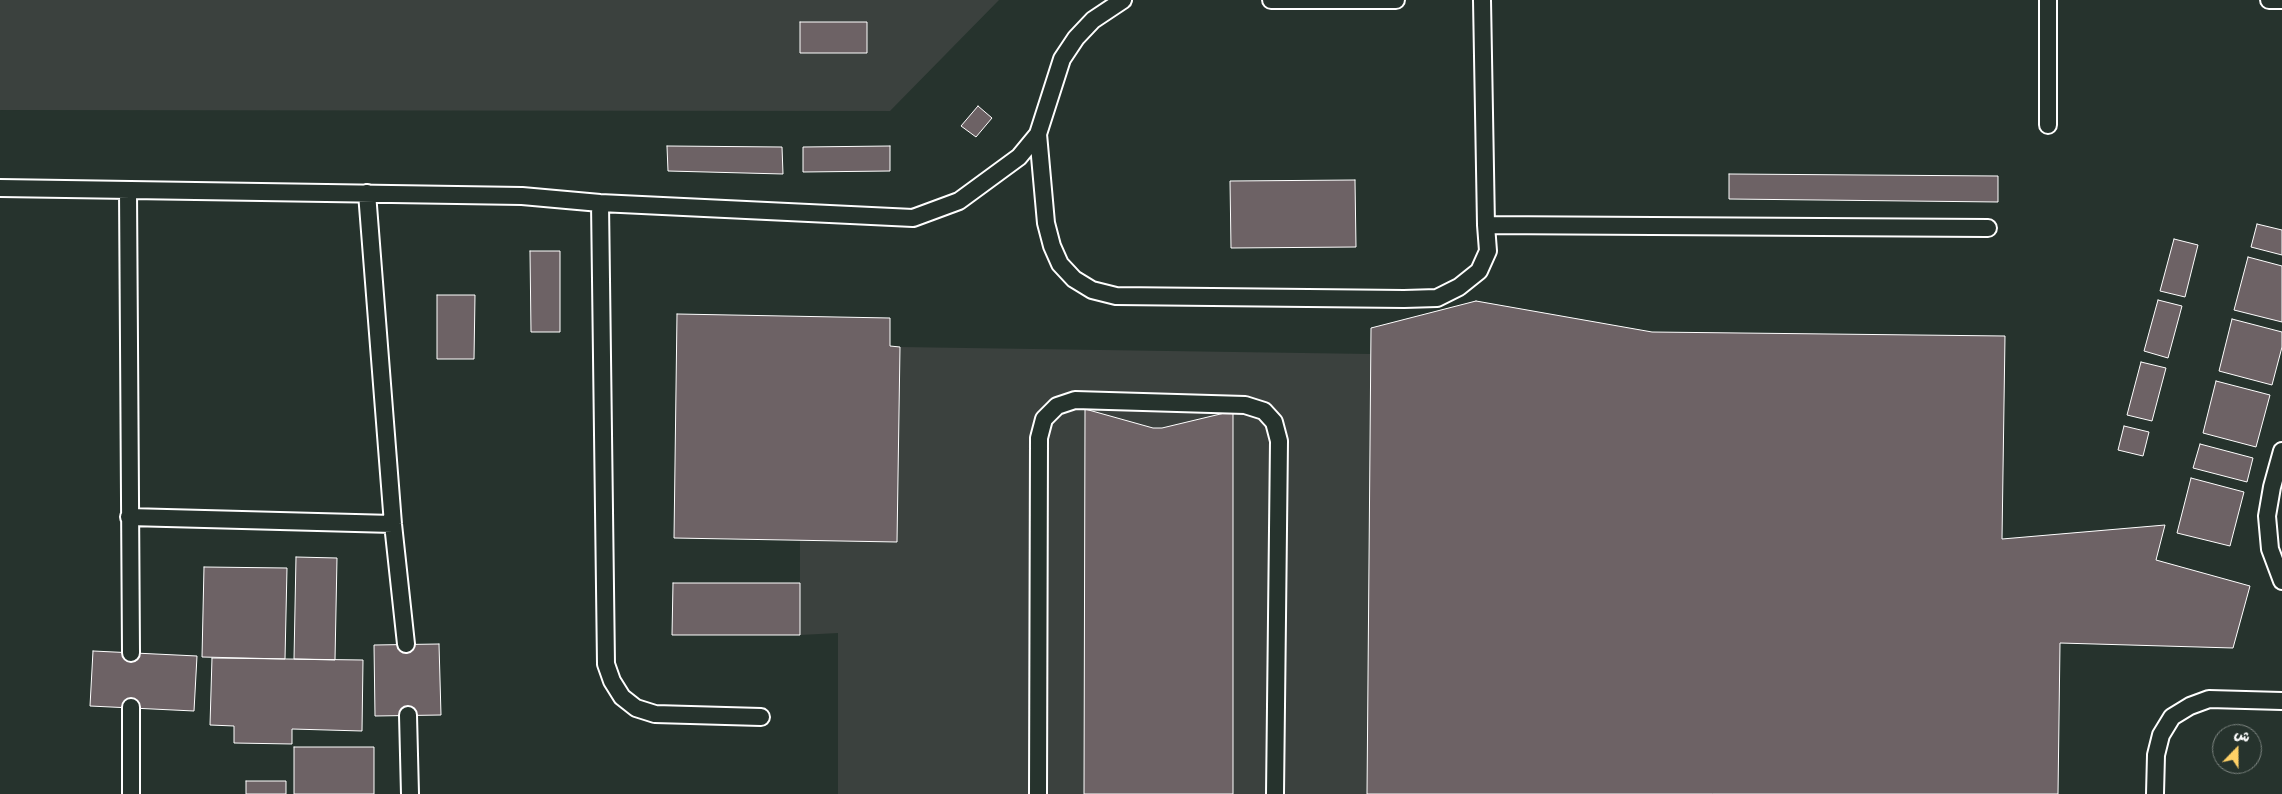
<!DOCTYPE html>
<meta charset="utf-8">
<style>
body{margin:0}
#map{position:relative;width:2282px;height:794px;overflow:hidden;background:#26332d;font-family:Kalam,"Playpen Sans Arabic",sans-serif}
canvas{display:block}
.north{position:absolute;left:2212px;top:724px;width:50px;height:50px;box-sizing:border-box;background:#26332d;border:1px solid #7d8581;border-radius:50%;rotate:22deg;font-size:14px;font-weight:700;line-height:20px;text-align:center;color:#fff}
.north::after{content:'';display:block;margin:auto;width:18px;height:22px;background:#ffd166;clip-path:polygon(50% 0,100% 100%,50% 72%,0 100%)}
</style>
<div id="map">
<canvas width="2282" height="794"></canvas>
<div class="north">ش</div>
</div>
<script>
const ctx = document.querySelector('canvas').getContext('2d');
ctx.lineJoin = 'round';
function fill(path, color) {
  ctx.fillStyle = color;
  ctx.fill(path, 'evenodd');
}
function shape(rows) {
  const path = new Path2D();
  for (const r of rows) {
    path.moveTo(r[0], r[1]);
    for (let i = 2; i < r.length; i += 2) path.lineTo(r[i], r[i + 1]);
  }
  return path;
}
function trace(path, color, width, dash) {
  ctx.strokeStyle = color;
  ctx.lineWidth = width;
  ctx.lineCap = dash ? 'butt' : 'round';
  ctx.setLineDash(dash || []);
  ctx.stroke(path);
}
fill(shape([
 [0,0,999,0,890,111,0,110],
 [1476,301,1652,332,2005,336,2002,539,2165,525,2156,561,2250,586,2233,648,2060,643,2058,794,838,794,838,633,800,635,672,635,673,583,800,583,800,540,674,538,677,314,890,318,890,346,900,347,1370,354,1371,328]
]), '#3b413e');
const building = shape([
 [800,22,867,22,867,53,800,53,800,22],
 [978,106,992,118,976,137,961,126,978,106],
 [667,146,782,147,783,174,668,171,667,146],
 [890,146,890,171,803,172,803,147,890,146],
 [1729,174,1998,176,1998,202,1729,199,1729,174],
 [1355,180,1356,247,1231,248,1230,181,1355,180],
 [2257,224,2282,230,2282,255,2251,247,2257,224],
 [2174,239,2198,245,2185,297,2160,291,2174,239],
 [530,251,560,251,560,332,531,332,530,251],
 [2248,257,2282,266,2282,322,2234,310,2248,257],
 [437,295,475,295,474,359,437,359,437,295],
 [2158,300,2182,306,2168,358,2144,351,2158,300],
 [1476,301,1652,332,2005,336,2002,539,2165,525,2156,560,2250,586,2233,648,2060,643,2058,794,1367,794,1371,328,1476,301],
 [677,314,890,318,890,346,900,347,897,542,674,538,677,314],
 [2232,319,2282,332,2282,347,2272,385,2219,371,2232,319],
 [2141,362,2166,368,2152,421,2127,415,2141,362],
 [2216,381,2270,395,2256,447,2203,433,2216,381],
 [1085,409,1153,428,1162,428,1233,411,1233,794,1084,794,1085,409],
 [2124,426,2149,432,2143,456,2118,450,2124,426],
 [2200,444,2253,458,2247,482,2193,468,2200,444],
 [2191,478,2244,492,2230,546,2177,533,2191,478],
 [296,557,337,558,335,660,294,659,296,557],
 [204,567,287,568,285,659,202,657,204,567],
 [673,583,800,583,800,635,672,635,673,583],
 [439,644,441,715,375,716,374,645,439,644],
 [93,651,197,656,194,711,90,706,93,651],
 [212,658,363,660,362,731,292,729,292,744,234,743,234,726,210,725,212,658],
 [294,747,374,747,374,794,294,794,294,747],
 [246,781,286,781,286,794,246,794,246,781]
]);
fill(building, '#6d6265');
trace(building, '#fff', 1);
const service = shape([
 [1123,0,1093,20,1076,38,1062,59,1038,134,1046,223,1052,246,1060,264,1074,279,1092,290,1116,296,1404,299,1437,298,1459,287,1479,271,1488,251,1486,225,1482,0],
 [1271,0,1396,0],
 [2269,0,2282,0],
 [2048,125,2048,0],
 [0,188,522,196,600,203,913,218,959,201,1019,157,1038,134],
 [128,190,131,653],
 [367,193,393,524,406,644],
 [600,203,606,664,612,681,622,697,636,708,655,714,761,717],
 [1486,225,1988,228],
 [2282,451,2272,487,2267,516,2270,549,2282,581],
 [129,517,393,524],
 [131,707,131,794],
 [408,715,410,794],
 [1038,794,1039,438,1044,419,1057,406,1075,400,1245,405,1264,411,1274,422,1279,441,1275,794],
 [2155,794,2156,755,2161,735,2172,717,2190,706,2209,699,2282,701]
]);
trace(service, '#fff', 20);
trace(service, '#26332d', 16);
</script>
